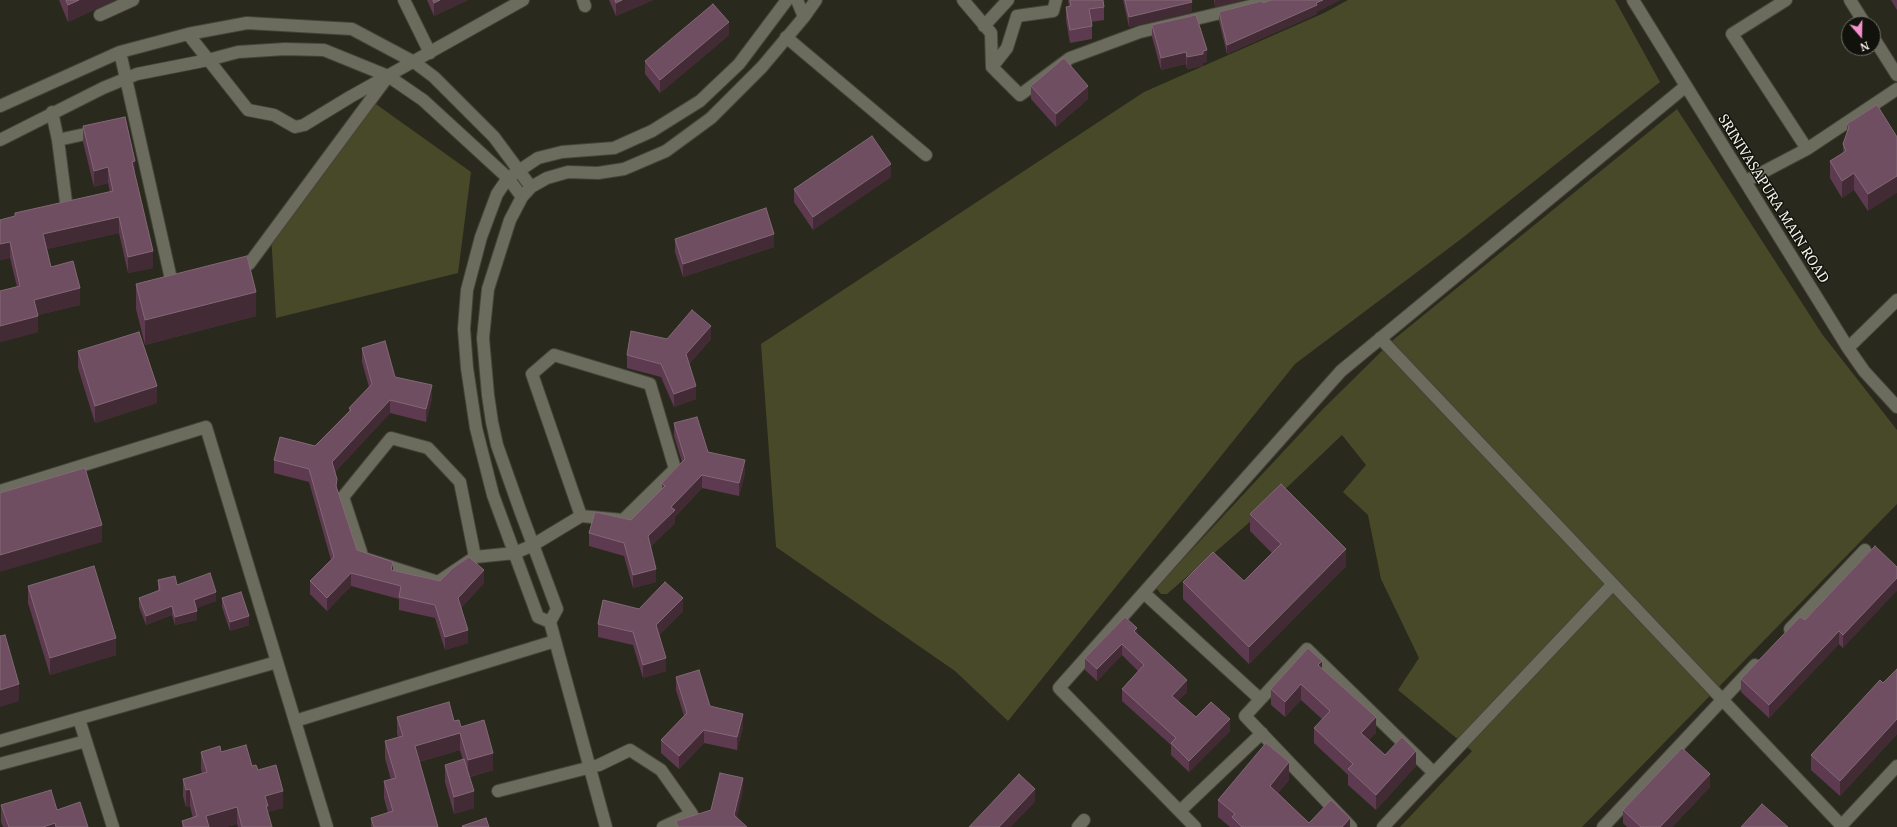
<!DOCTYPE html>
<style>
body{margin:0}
#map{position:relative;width:1897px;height:827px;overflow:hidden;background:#292a1d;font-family:"Noto Serif",serif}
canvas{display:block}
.north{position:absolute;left:1841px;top:16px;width:40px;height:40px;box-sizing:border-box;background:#12120c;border:1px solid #6c6c66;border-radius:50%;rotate:160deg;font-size:11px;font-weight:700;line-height:16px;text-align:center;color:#f4f4ec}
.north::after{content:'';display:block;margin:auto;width:14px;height:18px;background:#f690cf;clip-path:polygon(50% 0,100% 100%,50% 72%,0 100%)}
</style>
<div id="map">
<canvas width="1897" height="827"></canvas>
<div class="north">N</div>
</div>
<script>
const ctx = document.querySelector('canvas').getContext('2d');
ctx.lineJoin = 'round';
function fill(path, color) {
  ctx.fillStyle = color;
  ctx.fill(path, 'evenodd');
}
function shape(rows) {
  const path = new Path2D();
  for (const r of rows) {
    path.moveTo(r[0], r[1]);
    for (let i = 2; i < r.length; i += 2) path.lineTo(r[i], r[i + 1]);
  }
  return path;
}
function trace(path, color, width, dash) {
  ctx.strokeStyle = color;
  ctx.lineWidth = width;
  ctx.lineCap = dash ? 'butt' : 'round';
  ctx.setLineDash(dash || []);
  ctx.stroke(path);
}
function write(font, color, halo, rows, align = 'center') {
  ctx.font = font + ' "Noto Serif",serif';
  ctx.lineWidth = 3;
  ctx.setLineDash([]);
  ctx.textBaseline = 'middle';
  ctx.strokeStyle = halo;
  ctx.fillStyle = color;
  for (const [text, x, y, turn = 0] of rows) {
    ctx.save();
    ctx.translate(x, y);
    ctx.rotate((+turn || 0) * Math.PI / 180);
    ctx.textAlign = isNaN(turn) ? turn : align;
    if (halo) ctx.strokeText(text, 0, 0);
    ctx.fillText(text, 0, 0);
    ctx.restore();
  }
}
fill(shape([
 [1348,0,1615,0,1660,82,1461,239,1295,364,1008,721,955,671,776,547,761,344,1144,92,1324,13],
 [373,102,471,172,458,273,276,318,271,234],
 [1677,109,1822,334,1897,430,1897,504,1582,827,1400,827,1472,751,1398,690,1419,658,1381,579,1368,515,1343,492,1366,465,1342,435,1259,514,1167,594,1161,594,1156,588,1323,409,1393,340]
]), '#484929');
const minor = shape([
 [404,0,430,53],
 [583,0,585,6],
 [797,0,804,17],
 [963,0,991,33,992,67,1020,95,1070,58,1140,32,1276,0],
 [1633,0,1848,348,1864,371,1897,407],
 [1786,0,1732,34,1807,149,1897,89],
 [1850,0,1865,24],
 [100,15,133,0],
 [984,26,1008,0],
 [188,34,248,110,274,115,295,127,304,125,350,97,523,0],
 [786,37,926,155],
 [1873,37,1897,75],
 [120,52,171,279,179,288],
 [992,67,1007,48,1017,16,1053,11,1056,0],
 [0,106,120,52,188,34,247,23,352,29,414,62,434,77,494,137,531,187],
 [52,112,58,140,67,210,59,212],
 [0,140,103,88,137,74,208,60,238,52,285,49,324,50,388,76,423,100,508,178,522,197],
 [58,140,99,131],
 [1746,181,1807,149],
 [249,264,386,79],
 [1380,338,1841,825],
 [1848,348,1897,300],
 [0,491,206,427,327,827],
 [475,557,438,582,363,558,343,497,391,438,428,448,460,482,475,557,515,553,533,545,581,516,532,374,554,355,650,384,675,469,623,520,581,516],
 [1144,593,1260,699],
 [550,622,538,617,493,495,476,428,467,368,464,329,467,290,481,237,497,194,508,178,538,158,562,152,614,148,652,131,700,101,739,64,787,0],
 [1790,629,1865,550],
 [79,719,113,827],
 [295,721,555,641],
 [0,741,277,662],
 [0,764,86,741],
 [1434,773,1613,584],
 [498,791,599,765,630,750,661,770,692,814,663,827],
 [1180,811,1262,733],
 [606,827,550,622,557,609,520,510,497,445,492,422,488,395,483,338,488,289,510,220,522,197,531,187,547,178,568,172,598,173,624,169,666,151,711,118,762,67,804,17,816,0],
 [1078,827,1084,820],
 [1195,827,1059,688,1341,371,1686,86],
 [1351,827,1245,716,1307,649,1434,773,1383,827],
 [1603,827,1755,665],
 [1840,827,1897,766]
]);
trace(minor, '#444439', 14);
trace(minor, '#6c6c5e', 12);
fill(shape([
 [59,0,115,0,68,22],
 [427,0,468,0,434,16],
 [609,0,653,0,616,16],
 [1068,0,1103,0,1104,7,1104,20,1091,22,1092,26,1092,39,1070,43,1066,20,1066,7,1069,7],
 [1123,0,1191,0,1192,12,1129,27],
 [1214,0,1243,0,1215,7],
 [1891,0,1897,0,1897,10],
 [1263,3,1317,12,1317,14,1227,54,1219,21,1219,12],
 [1152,25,1207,62,1203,63,1203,66,1187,69,1186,64,1161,70,1152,37],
 [729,35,660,93,645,74,645,61],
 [1031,86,1088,99,1056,127,1031,99],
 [1877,105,1868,211,1854,190,1842,198,1830,178,1830,161,1843,153,1843,144,1847,132,1847,124],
 [83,126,135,177,153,268,128,273,119,233,47,249,51,267,80,305,38,315,38,332,0,342,0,291,17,287,10,258,0,260,0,220,15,216,15,213,110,192,108,183,94,187,83,142],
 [891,177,813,230,794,202,794,189],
 [675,239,774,247,683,277,675,252],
 [136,284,256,316,145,345,136,309],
 [667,339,711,339,689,364,696,399,674,407,661,377,627,368,627,355],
 [362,348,395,377,432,398,426,422,390,413,335,472,337,490,357,550,393,571,440,581,484,583,461,608,468,643,445,650,435,618,399,610,399,599,351,586,327,611,310,594,310,581,331,560,309,482,274,473,274,460,315,446,349,411,349,408,369,387,362,362],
 [78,351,157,403,95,423,78,368],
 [674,423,708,452,745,473,739,496,702,488,675,517,675,523,650,547,656,582,633,588,624,556,589,546,589,533,631,520,662,489,662,483,682,462,674,436],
 [1250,514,1346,566,1249,664,1183,599,1183,582,1244,581,1272,553,1250,531],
 [1875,546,1843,648,1839,644,1769,718,1741,692,1741,679,1805,620],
 [158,580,177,585,216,601,196,608,197,620,175,625,172,615,146,625,139,607,139,598,158,591],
 [28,586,116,655,50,675,28,603],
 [222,598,249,625,230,631,222,607],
 [639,609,683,611,659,635,666,671,643,678,633,645,598,637,598,624],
 [1137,634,1187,692,1178,701,1196,717,1230,731,1189,772,1171,755,1171,745,1122,701,1122,689,1138,671,1122,655,1097,681,1085,670,1085,658],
 [1322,669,1376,733,1368,740,1385,755,1416,766,1376,810,1348,785,1348,775,1314,743,1314,728,1322,719,1301,700,1285,717,1271,705,1271,689],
 [1897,669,1897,734,1840,796,1811,770,1811,755],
 [676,677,710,706,743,727,737,750,704,743,679,769,661,753,661,740,684,716,676,690],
 [397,717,454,721,461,727,493,770,470,777,474,808,454,814,445,782,445,765,463,760,460,750,419,762,438,827,371,827,371,818,388,813,384,798,384,781,391,780,385,758,385,741,398,737,397,734],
 [201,752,221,752,252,766,258,770,283,808,268,812,268,814,272,827,238,827,237,824,226,827,182,827,182,821,193,818,190,806,186,807,183,796,183,779,202,773,201,769],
 [1289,780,1278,793,1309,823,1350,827,1230,827,1218,817,1218,800],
 [1710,787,1672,827,1627,827,1623,823,1623,810],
 [1,805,57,810,88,827,3,827,1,822]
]), '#5d3a4f');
fill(shape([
 [79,0,115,0,68,22,68,5],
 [440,0,468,0,434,16,434,3],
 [622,0,653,0,616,16,616,3],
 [1215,0,1243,0,1215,7],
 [1323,0,1341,0,1317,12,1317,14,1227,54,1227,45],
 [1192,2,1192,12,1129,27,1129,17],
 [729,22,729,35,660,93,660,80],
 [1207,50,1207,62,1203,63,1203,66,1187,69,1187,57,1203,51],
 [1186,52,1186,64,1161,70,1161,58],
 [1088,86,1088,99,1056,127,1056,114],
 [135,161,135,177,132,162],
 [891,164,891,177,813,230,813,217],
 [108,167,108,183,94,187,94,171],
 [1854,173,1854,190,1842,198,1842,181],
 [1897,176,1897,193,1868,211,1868,194],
 [119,217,119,233,43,250,43,234],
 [774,234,774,247,683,277,683,264],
 [10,242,10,258,0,260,0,244],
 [153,251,153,268,128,273,128,257],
 [80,288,80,305,34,316,34,300],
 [256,292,256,316,145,345,145,320],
 [38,316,38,332,0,342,0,326],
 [711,326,711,339,686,367,686,354],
 [432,385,432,398,426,422,426,409],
 [157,386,157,403,95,423,95,406],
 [696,386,696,399,674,407,674,394],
 [390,400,390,413,332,475,332,462],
 [745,460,745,473,739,496,739,483],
 [702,475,702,488,675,517,675,523,648,550,648,536,671,507],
 [102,525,102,542,0,572,0,555],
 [1346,549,1346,566,1249,664,1249,647],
 [393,562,393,575,391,570],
 [656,569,656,582,633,588,633,575],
 [484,570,484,583,458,611,458,598],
 [351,573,351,586,327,611,327,598],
 [1897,578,1897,591,1843,648,1843,635],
 [216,592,216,601,194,609,194,600],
 [683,598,683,611,656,638,656,625],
 [172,606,172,615,146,625,146,616],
 [197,611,197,620,175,625,175,617],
 [249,616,249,625,230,631,230,622],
 [1137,628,1137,640,1134,631],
 [468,630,468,643,445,650,445,637],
 [1839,631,1839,644,1769,718,1769,705],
 [116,638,116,655,50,675,50,658],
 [1122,644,1122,655,1097,681,1097,669],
 [666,658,666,671,643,678,643,665],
 [1322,661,1322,676,1318,665],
 [1187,680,1187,692,1172,707,1172,696],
 [19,684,19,701,0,707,0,690],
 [1301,684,1301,700,1285,717,1285,702],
 [743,714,743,727,737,750,737,737],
 [1376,717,1376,733,1361,749,1361,733],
 [1230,719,1230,731,1189,772,1189,761],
 [1897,719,1897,734,1840,796,1840,781],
 [704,730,704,743,679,769,679,756],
 [460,733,460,750,415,763,415,746],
 [1416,751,1416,766,1376,810,1376,795],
 [493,753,493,770,468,777,468,760],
 [1289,762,1289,780,1270,803,1270,786],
 [1710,774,1710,787,1672,827,1660,827],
 [743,778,743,791,735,827,734,815],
 [190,789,190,806,186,807,186,790],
 [1035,789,1035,802,1011,827,999,827],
 [283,791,283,808,268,812,268,823,266,823,265,796],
 [474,791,474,808,454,814,454,797],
 [237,807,237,824,226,827,206,827,206,816],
 [1350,818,1350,827,1342,827],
 [55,823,55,827,43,827]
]), '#422b34');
const building = shape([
 [66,0,79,0,68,5,66,0],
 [433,0,440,0,434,3,433,0],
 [615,0,622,0,616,3,615,0],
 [1070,0,1103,0,1104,7,1089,9,1092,26,1070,30,1066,7,1071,6,1070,0],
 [1125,0,1191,0,1192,2,1129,17,1125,0],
 [1271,0,1323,0,1316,3,1317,5,1227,45,1219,12,1262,1,1263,3,1271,0],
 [713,4,729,22,660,80,645,61,713,4],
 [1196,15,1207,50,1203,51,1203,54,1187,57,1186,52,1161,58,1152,25,1196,15],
 [1064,58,1088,86,1056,114,1031,86,1064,58],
 [1877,105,1897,137,1897,176,1868,194,1854,173,1842,181,1830,161,1846,151,1843,144,1849,127,1847,124,1877,105],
 [125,117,135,161,132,162,153,251,128,257,119,217,43,234,51,267,73,261,80,288,34,300,38,316,0,326,0,291,20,286,10,242,0,244,0,220,15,216,15,213,113,191,108,167,94,171,83,126,125,117],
 [872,136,891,164,813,217,794,189,872,136],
 [766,208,774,234,683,264,675,239,766,208],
 [247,256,256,292,145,320,136,284,247,256],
 [692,310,711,326,686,354,696,386,674,394,661,364,627,355,631,331,667,339,692,310],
 [139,332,157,386,95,406,78,351,139,332],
 [385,341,395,377,432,385,426,409,390,400,332,462,337,479,336,486,357,550,393,562,391,570,440,581,453,568,469,557,484,570,458,598,468,630,445,637,435,605,399,597,401,586,351,573,327,598,310,581,334,557,309,469,274,460,280,437,315,446,351,410,349,408,372,384,362,348,385,341],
 [697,417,708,452,745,460,739,483,702,475,671,507,675,510,648,536,656,569,633,575,624,543,589,533,595,512,631,520,665,486,662,483,685,459,674,423,697,417],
 [85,468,102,525,0,555,0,493,85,468],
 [1281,484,1346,549,1249,647,1183,582,1213,552,1244,581,1281,544,1250,514,1281,484],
 [1875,546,1897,567,1897,578,1843,635,1839,631,1769,705,1741,679,1800,617,1805,620,1875,546],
 [94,566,116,638,50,658,28,586,94,566],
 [210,573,216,592,194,600,197,611,175,617,172,606,146,616,139,598,160,590,158,580,175,576,177,585,210,573],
 [665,582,683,598,656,625,666,658,643,665,633,632,598,624,603,600,639,609,665,582],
 [241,592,249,616,230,622,222,598,241,592],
 [1125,617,1137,628,1134,631,1187,680,1172,696,1196,717,1211,702,1230,719,1189,761,1171,743,1176,738,1122,689,1144,665,1122,644,1097,669,1085,658,1125,617],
 [5,635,19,684,0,690,0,636,5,635],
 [1308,648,1322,661,1318,665,1376,717,1361,733,1385,755,1402,737,1416,751,1376,795,1348,769,1353,764,1314,728,1330,711,1301,684,1285,702,1271,689,1308,648],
 [1897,669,1897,719,1840,781,1811,755,1880,680,1883,683,1897,669],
 [699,670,710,706,743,714,737,737,704,730,679,756,661,740,687,713,676,677,699,670],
 [449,702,454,721,459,720,461,727,484,720,493,753,468,760,460,733,415,746,438,827,374,827,371,818,393,811,384,781,396,778,385,741,403,736,397,717,449,702],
 [1266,743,1289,762,1270,786,1309,823,1331,800,1350,818,1342,827,1242,827,1232,817,1235,814,1218,800,1266,743],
 [246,745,252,766,256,765,258,770,276,765,283,791,265,796,268,806,266,806,272,827,242,827,237,807,206,816,209,827,184,827,182,821,197,816,190,789,186,790,183,779,207,772,201,752,220,746,221,752,246,745],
 [1682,748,1710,774,1660,827,1641,827,1623,810,1682,748],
 [464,759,474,791,454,797,445,765,464,759],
 [720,773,743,778,734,815,747,827,678,827,676,821,711,810,720,773],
 [1019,774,1035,789,999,827,969,827,1019,774],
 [51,790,57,810,80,802,88,827,56,827,55,823,43,827,9,827,1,805,51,790],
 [1762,804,1788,827,1741,827,1762,804],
 [486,818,489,827,463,827,462,826,486,818]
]);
fill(building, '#6e4e60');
trace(building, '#836876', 1);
write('14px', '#f4f4ec', '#12120c', [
 ["SRINIVASAPURA MAIN ROAD",1773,199,58]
]);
</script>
